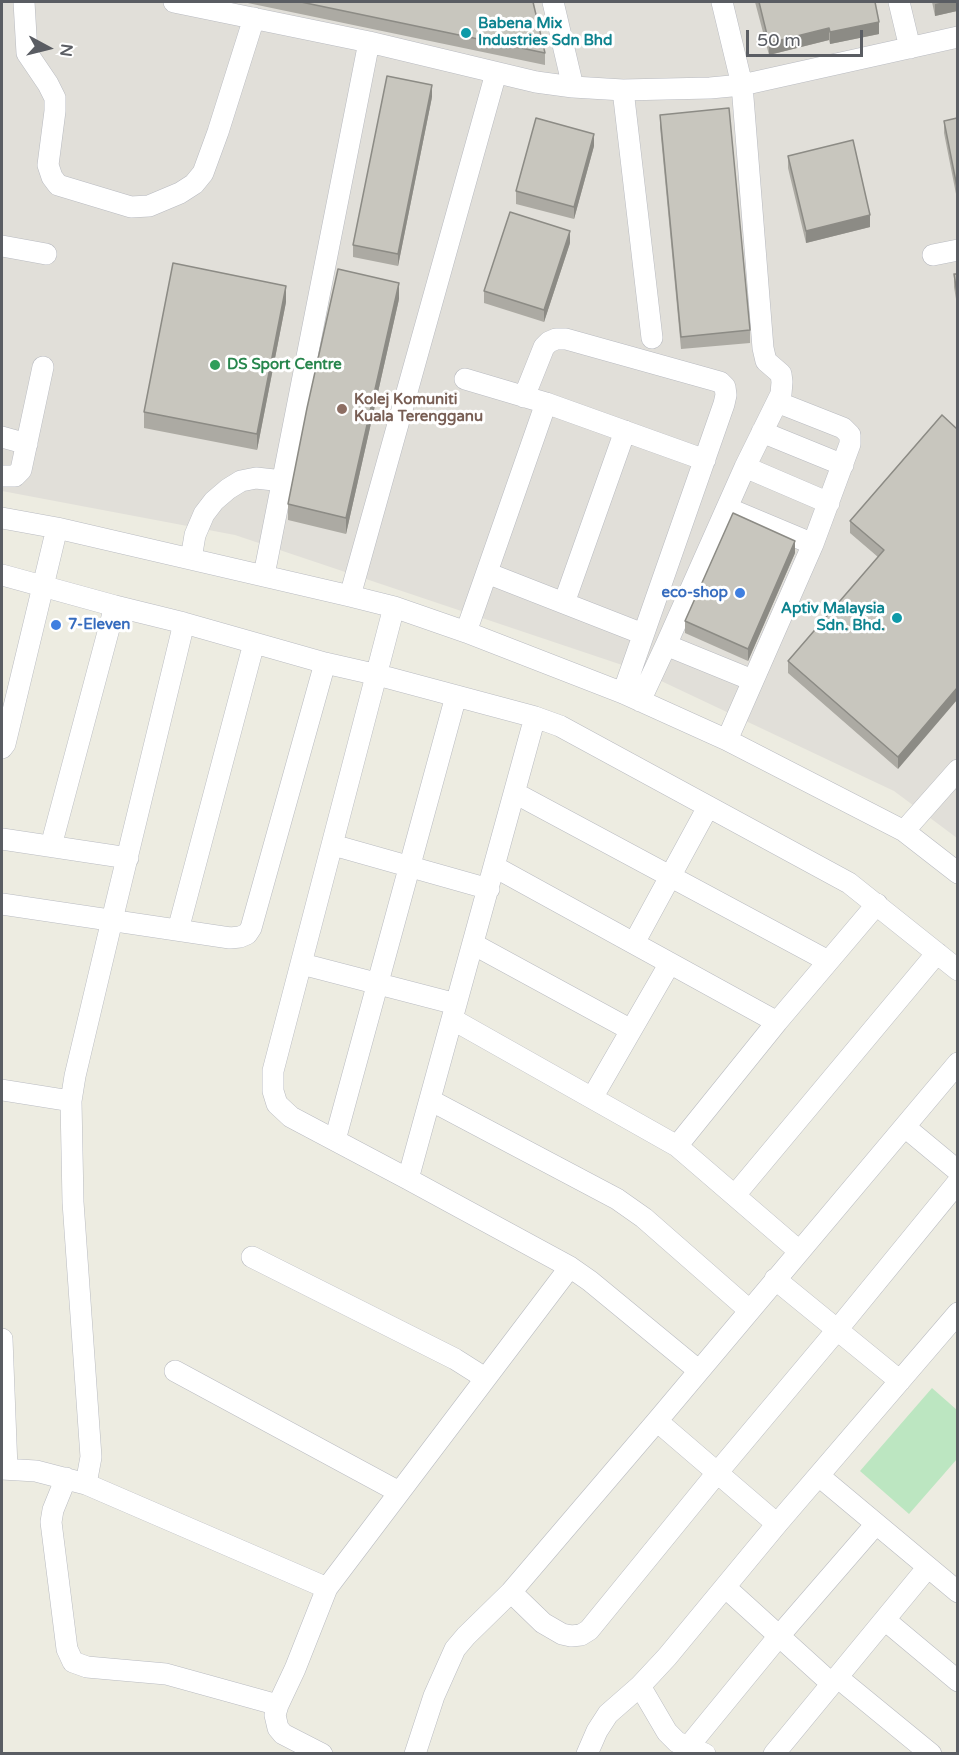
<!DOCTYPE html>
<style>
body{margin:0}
#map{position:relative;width:959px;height:1755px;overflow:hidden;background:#edece1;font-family:"Varela Round",sans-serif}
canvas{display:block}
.frame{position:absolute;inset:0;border:3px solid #5a5d63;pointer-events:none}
.north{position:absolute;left:18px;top:18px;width:60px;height:60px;-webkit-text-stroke:4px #fff;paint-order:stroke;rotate:97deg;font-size:16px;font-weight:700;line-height:24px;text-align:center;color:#5a5d63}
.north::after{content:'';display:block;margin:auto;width:21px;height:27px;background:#5a5d63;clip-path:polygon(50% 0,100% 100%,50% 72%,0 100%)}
.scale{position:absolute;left:746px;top:30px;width:117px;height:27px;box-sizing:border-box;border:3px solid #5a5d63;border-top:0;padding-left:8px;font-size:18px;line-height:21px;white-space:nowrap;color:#5a5d63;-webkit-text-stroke:4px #fff;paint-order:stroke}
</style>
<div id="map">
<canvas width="959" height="1755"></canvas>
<div class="frame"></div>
<div class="north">N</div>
<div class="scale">50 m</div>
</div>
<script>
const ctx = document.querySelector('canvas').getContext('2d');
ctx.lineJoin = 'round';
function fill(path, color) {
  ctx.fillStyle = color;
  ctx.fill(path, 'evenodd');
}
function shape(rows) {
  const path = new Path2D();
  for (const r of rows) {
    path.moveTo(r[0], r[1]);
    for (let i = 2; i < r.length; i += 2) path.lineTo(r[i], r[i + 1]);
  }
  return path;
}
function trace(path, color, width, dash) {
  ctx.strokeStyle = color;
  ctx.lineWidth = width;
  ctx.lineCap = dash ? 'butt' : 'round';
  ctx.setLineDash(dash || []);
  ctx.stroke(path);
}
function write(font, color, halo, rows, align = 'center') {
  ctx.font = font + ' "Varela Round",sans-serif';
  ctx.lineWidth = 6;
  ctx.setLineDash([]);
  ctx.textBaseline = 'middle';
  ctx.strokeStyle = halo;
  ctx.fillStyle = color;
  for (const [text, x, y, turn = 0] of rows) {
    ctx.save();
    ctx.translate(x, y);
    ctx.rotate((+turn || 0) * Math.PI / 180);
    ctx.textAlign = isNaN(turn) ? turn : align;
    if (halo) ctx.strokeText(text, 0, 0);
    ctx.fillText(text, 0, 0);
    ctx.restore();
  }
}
fill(shape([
 [2,2,957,2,957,838,894,791,640,671,235,535,2,491]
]), '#e1dfd9');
fill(shape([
 [932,1388,957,1410,957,1459,909,1514,860,1471]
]), '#bce6c1');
const minor = shape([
 [24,2,27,53,48,84,55,98,55,111,48,165,52,177,58,185,131,207,149,206,180,193,194,184,203,173,218,132,254,18],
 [174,2,369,42,536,82,573,87,623,90,710,88,742,85,958,37],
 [553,2,573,87],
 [899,2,910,48],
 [623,90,652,338],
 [2,246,46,254],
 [933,255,958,250],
 [465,379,546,403,705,460],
 [524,397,544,347,549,342,556,339,566,339,720,382,725,387,726,395,724,404,623,693],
 [762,432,843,465],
 [2,437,27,444],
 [745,467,829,503],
 [2,476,15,476,21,470,43,367],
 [727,508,813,544],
 [2,518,57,528,350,596,394,607,466,632,623,693,727,740,904,831,958,873],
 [191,559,195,535,204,514,214,501,228,489,241,481,256,478,283,481],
 [487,573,643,634],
 [2,575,115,606,184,623,325,663,378,675,535,717,560,726,849,883,958,970],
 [264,575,369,42],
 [350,596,496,73],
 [564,603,625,431],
 [394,607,273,1071,273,1091,277,1104,291,1117,408,1179,570,1267,590,1281,698,1370],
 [466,632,546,403],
 [666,645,752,680],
 [640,701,666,645,745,467,781,394,782,382,781,374,766,361,763,348,742,85,722,2],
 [727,740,813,544,850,444,850,435,843,428,777,402],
 [2,748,5,744,57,528],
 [515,793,828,961],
 [904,831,958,770],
 [2,839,128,858],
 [333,845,489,889],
 [51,846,115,606],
 [495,867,777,1022],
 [2,904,230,938,240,937,247,934,251,928,325,663],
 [178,930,254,643],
 [634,943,708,807],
 [473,944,631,1030],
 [302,964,456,1004],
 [452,1019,677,1146,799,1251],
 [2,1090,71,1101,73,1202,91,1457,86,1484],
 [592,1098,670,963],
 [430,1100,617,1199,644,1218,749,1310],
 [71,1101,75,1076,112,920,184,623],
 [905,1127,958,1171],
 [335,1140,456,696],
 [677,1146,777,1022,877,904],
 [408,1179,535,717],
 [735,1195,937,953],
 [252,1257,455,1359,485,1378],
 [775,1279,900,1381],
 [2,1339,7,1469],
 [175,1371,399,1492],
 [657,1421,777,1524],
 [2,1469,36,1471,86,1484,327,1588,570,1267],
 [819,1476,958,1592],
 [66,1478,53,1510,51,1522,67,1649,73,1662,87,1667,166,1674,278,1705],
 [725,1587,832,1684],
 [511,1592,543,1623,562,1634,571,1636,581,1635,589,1630,717,1473,837,1330,958,1182],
 [885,1620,958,1681],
 [837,1677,931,1754],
 [640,1686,667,1732,677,1742,705,1754],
 [688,1747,779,1636,876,1524],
 [322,1754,283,1734,278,1728,275,1715,278,1705,295,1669,327,1588],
 [415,1754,434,1696,455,1649,466,1636,511,1592,657,1421,958,1063],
 [587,1754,597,1731,608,1714,640,1686,667,1657,777,1524,958,1313],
 [774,1754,928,1567]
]);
trace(minor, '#b9bbc1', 22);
trace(minor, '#fff', 21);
fill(shape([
 [243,2,533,2,545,53,545,65],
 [755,2,875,2,879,34,830,44,829,40,769,55],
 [932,2,957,2,957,11,935,16],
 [432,97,398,266,353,257,353,245],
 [660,115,750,330,750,343,681,349,660,127],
 [957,118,957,199,944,133,944,121],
 [594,146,574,219,516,204,516,191],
 [788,156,870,227,806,243,788,168],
 [570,243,544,322,484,303,484,291],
 [954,274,957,274,957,305,954,287],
 [399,299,346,534,288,520,288,504],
 [286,302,257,450,144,428,144,412],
 [942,415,898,769,788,673,788,661,878,557,850,533,850,521],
 [795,553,748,661,685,633,685,621]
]), '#acaaa3');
fill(shape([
 [944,2,957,2,957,11,935,16,935,4],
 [879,22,879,34,830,44,830,32],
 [829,28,829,40,769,55,769,43],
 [432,85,432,97,398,266,398,254],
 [594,134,594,146,574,219,574,207],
 [870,215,870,227,806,243,806,231],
 [570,231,570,243,544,322,544,310],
 [399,283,399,299,346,534,346,518],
 [286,286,286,302,257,450,257,434],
 [795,541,795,553,748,661,748,649],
 [957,688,957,700,898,769,898,757]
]), '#8c8b85');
const building = shape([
 [301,2,533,2,545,53,301,2],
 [759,2,875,2,879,22,830,32,829,28,769,43,759,2],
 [387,76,432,85,398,254,353,245,387,76],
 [729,108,750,330,681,337,660,115,729,108],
 [536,118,594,134,574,207,516,191,536,118],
 [957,118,957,187,944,121,957,118],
 [853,140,870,215,806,231,788,156,853,140],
 [510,212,570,231,544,310,484,291,510,212],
 [173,263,286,286,257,434,144,412,173,263],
 [338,269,399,283,346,518,288,504,307,408,338,269],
 [954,274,957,274,957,293,954,274],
 [942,415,957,429,957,688,898,757,788,661,884,550,850,521,942,415],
 [733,513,795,541,748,649,685,621,733,513]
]);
fill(building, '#c8c6be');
trace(building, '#8c8b85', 1.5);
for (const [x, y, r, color] of [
 [466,33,6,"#0f9aa8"],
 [215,365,6,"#2e9e5b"],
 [342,409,6,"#8d6e63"],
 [740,593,6,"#3f7fe0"],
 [897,618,6,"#0f9aa8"],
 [56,625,6,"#3f7fe0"]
]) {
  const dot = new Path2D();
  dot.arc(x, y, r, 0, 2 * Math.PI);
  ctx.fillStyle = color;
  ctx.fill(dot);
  trace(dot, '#fff', 2);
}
write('bold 15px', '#0d838f', '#fff', [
 ["Babena Mix",478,24],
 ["Industries Sdn Bhd",478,41],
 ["Aptiv Malaysia",885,609,"right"],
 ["Sdn. Bhd.",885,626,"right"]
], 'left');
write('bold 15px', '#27864d', '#fff', [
 ["DS Sport Centre",227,365]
], 'left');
write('bold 15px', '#785e54', '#fff', [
 ["Kolej Komuniti",354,400],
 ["Kuala Terengganu",354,417]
], 'left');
write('bold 15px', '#366cbe', '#fff', [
 ["eco-shop",728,593],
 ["7-Eleven",68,625,"left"]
], 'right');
</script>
